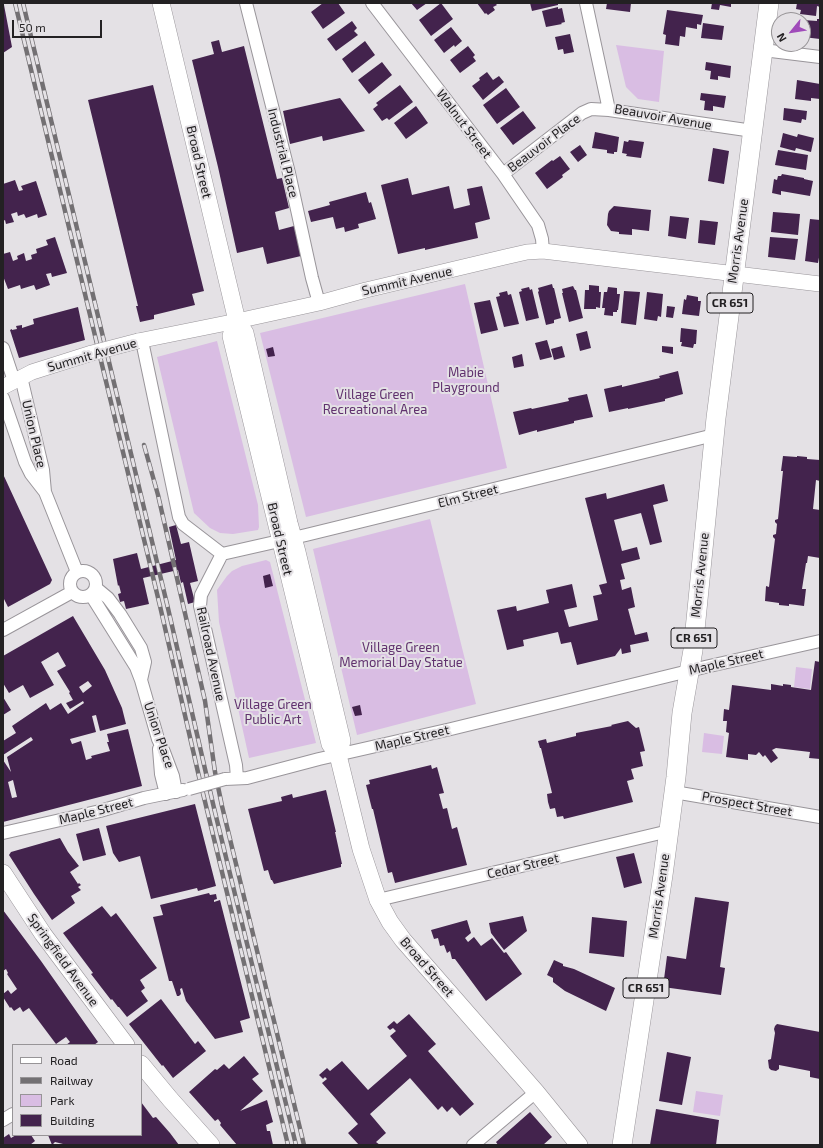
<!DOCTYPE html>
<style>
body{margin:0}
#map{position:relative;width:823px;height:1148px;overflow:hidden;background:#e4e1e5;font-family:"Exo 2",sans-serif}
canvas{display:block}
.frame{position:absolute;inset:0;border:4px solid #232123;pointer-events:none}
.legend{position:absolute;left:12px;top:1044px;width:130px;height:92px;box-sizing:border-box;background:#e4e1e5;border:1px solid #979497;margin:0;padding:5px 7px;list-style:none;font-size:12px;color:#232123}
.legend li{display:flex;align-items:center;gap:8px;height:20px}
.legend b{width:20px;border:1px solid #979497}
.north{position:absolute;left:771px;top:12px;width:40px;height:40px;box-sizing:border-box;background:#e4e1e5;border:1px solid #979497;border-radius:50%;rotate:240deg;font-size:11px;font-weight:700;line-height:16px;text-align:center;color:#232123}
.north::after{content:'';display:block;margin:auto;width:14px;height:18px;background:#a04bba;clip-path:polygon(50% 0,100% 100%,50% 72%,0 100%)}
.scale{position:absolute;left:12px;top:20px;width:90px;height:18px;box-sizing:border-box;border:2px solid #232123;border-top:0;padding-left:5px;font-size:12px;line-height:14px;white-space:nowrap;color:#232123;-webkit-text-stroke:3px #e4e1e5;paint-order:stroke}
</style>
<div id="map">
<canvas width="823" height="1148"></canvas>
<div class="frame"></div>
<ul class="legend">
<li><b style="height:5px;background:#fff"></b>Road</li>
<li><b style="height:5px;background:#737073"></b>Railway</li>
<li><b style="height:11px;background:#d9bde3"></b>Park</li>
<li><b style="height:11px;background:#43234d"></b>Building</li>
</ul>
<div class="north">N</div>
<div class="scale">50 m</div>
</div>
<script>
const ctx = document.querySelector('canvas').getContext('2d');
ctx.lineJoin = 'round';
function fill(path, color) {
  ctx.fillStyle = color;
  ctx.fill(path, 'evenodd');
}
function shape(rows) {
  const path = new Path2D();
  for (const r of rows) {
    if (r.length === 3) {
      path.moveTo(r[0] + r[2], r[1]);
      path.arc(r[0], r[1], r[2], 0, 2 * Math.PI);
      continue;
    }
    path.moveTo(r[0], r[1]);
    for (let i = 2; i < r.length; i += 2) path.lineTo(r[i], r[i + 1]);
  }
  return path;
}
function trace(path, color, width, dash) {
  ctx.strokeStyle = color;
  ctx.lineWidth = width;
  ctx.lineCap = dash ? 'butt' : 'round';
  ctx.setLineDash(dash || []);
  ctx.stroke(path);
}
function write(font, color, halo, rows, align = 'center') {
  ctx.font = font + ' "Exo 2",sans-serif';
  ctx.lineWidth = 4;
  ctx.setLineDash([]);
  ctx.textBaseline = 'middle';
  ctx.strokeStyle = halo;
  ctx.fillStyle = color;
  for (const [text, x, y, turn = 0] of rows) {
    ctx.save();
    ctx.translate(x, y);
    ctx.rotate((+turn || 0) * Math.PI / 180);
    ctx.textAlign = isNaN(turn) ? turn : align;
    if (halo) ctx.strokeText(text, 0, 0);
    ctx.fillText(text, 0, 0);
    ctx.restore();
  }
}
fill(shape([
 [616,45,664,51,659,102,638,99,626,87],
 [465,284,507,468,306,517,260,333],
 [217,341,258,505,259,527,258,530,233,534,220,533,210,528,194,513,157,357],
 [430,519,476,704,357,735,313,549],
 [266,560,270,562,316,743,249,758,219,622,217,590,227,576,232,571,242,566],
 [796,667,812,669,810,689,794,687],
 [704,733,724,736,722,754,702,752],
 [696,1091,723,1095,720,1116,693,1112]
]), '#d9bde3');
fill(shape([
 [323,3,338,3,345,13,323,29,311,12],
 [411,3,427,3,417,10],
 [441,3,453,19,431,36,419,20],
 [477,3,495,3,497,5,493,7,495,10,488,15,486,13,485,14],
 [530,3,558,3,558,5,532,11],
 [607,3,631,3,630,12,606,9],
 [712,3,731,3,731,7,720,5,719,10,711,9],
 [797,3,820,3,820,7,817,6,816,16,800,14,801,10,796,9],
 [4,5,12,47,3,53,3,6],
 [558,7,558,9,562,8,565,22,561,23,562,24,546,27,542,11],
 [667,10,703,15,701,25,697,24,697,29,686,27,685,37,680,36,679,46,665,44,666,35,663,34],
 [817,19,820,19,820,39,803,37,803,20,817,21],
 [352,21,357,28,354,31,358,35,336,51,327,39],
 [703,23,724,26,722,40,701,38],
 [451,27,462,41,455,47,454,45,444,53,434,40],
 [570,34,574,52,564,54,563,49,558,50,555,37],
 [219,40,222,52,244,46,277,179,282,178,289,208,275,212,279,230,294,226,301,256,267,264,263,247,237,253,218,167,192,60,214,54,211,42],
 [365,41,375,55,352,73,342,59],
 [468,46,475,55,473,57,476,61,460,73,450,60],
 [382,62,392,75,369,94,358,80],
 [706,62,731,66,730,78,718,76,718,80,710,79,711,71,705,70],
 [487,72,493,80,499,76,504,82,483,100,472,86,480,80,479,78],
 [797,80,820,84,820,99,811,98,811,101,795,99],
 [153,85,204,291,192,294,195,305,154,315,154,319,140,322,136,306,138,306,88,100],
 [400,85,413,102,389,120,387,118,382,121,373,109,378,105,376,103],
 [506,88,520,107,497,124,483,105],
 [701,93,726,96,724,108,713,106,713,111,704,110,705,101,700,100],
 [340,98,365,131,323,141,322,136,290,144,283,111],
 [416,106,428,123,406,139,394,123],
 [784,108,807,111,806,120,802,119,801,123,783,120],
 [523,111,536,128,513,145,500,128],
 [595,132,619,137,617,152,614,152,614,154,607,153,607,150,592,148],
 [783,133,797,137,798,134,814,138,811,152,796,148,795,151,780,147],
 [629,140,644,142,641,158,626,156,627,154,622,153,624,141,628,142],
 [580,145,587,155,578,162,570,152],
 [713,148,729,151,724,184,708,181],
 [778,150,808,155,806,170,775,165],
 [560,156,570,169,562,175,563,177,547,189,535,173,552,160,553,161],
 [782,174,804,178,804,179,813,181,810,196,781,191,781,195,772,193,774,179,777,180,778,176,781,176],
 [408,178,412,195,449,186,454,209,470,205,467,189,482,186,490,219,475,223,478,238,425,250,425,248,398,254,381,185],
 [15,180,19,191,23,190,21,186,36,181,47,215,38,218,37,214,26,218,24,214,18,216,17,212,11,214,14,222,6,224,5,220,3,221,3,184],
 [366,192,369,203,371,202,376,219,358,224,359,228,345,232,344,227,336,229,333,217,311,222,308,211,330,205,329,202],
 [614,206,651,210,649,231,632,229,632,235,619,234,619,232,611,231,607,225,608,214,609,211],
 [773,212,800,214,798,235,771,232],
 [670,216,689,218,686,239,668,236],
 [810,219,820,220,820,252,818,263,805,261],
 [700,220,718,222,715,245,698,243],
 [55,237,67,273,52,277,51,273,46,274,50,285,36,290,34,285,21,289,20,285,8,289,3,276,3,260,4,259,3,254,10,252,13,261,18,259,17,256,24,253,26,261,32,259,31,255,37,253,36,249,48,245,46,240],
 [770,237,798,239,795,260,768,257],
 [552,284,553,288,554,288,561,318,554,320,554,323,546,325,538,292,539,291,538,288],
 [589,285,599,286,599,292,601,292,600,308,596,307,596,309,584,309,585,290,589,290],
 [573,286,575,290,576,290,583,318,569,322,562,293,563,293,562,289],
 [529,287,530,290,532,289,539,318,526,321,519,292,522,291,521,289],
 [608,287,617,288,617,294,620,294,618,310,617,310,617,312,613,312,613,316,604,315,605,308,602,308,604,292,607,292],
 [507,291,508,295,511,294,519,324,504,327,496,297,500,296,499,293],
 [624,291,640,292,636,325,621,323],
 [647,292,663,294,661,317,658,316,657,321,644,319],
 [687,295,698,297,698,301,701,301,699,316,682,314,684,299,686,300],
 [490,300,498,330,481,334,474,303],
 [667,306,675,307,673,318,666,317],
 [78,307,85,340,19,358,10,330,12,329,12,330,17,329,16,326,22,325,22,328,34,324,33,319],
 [681,328,697,330,696,344,694,344,693,348,681,346,682,342,680,342],
 [587,331,591,348,580,351,576,334],
 [547,340,552,357,540,360,535,343],
 [562,346,565,357,554,360,551,349],
 [662,346,673,347,673,354,662,352],
 [273,347,275,356,268,357,266,349],
 [522,354,524,366,514,368,512,357],
 [678,371,683,394,665,399,665,401,628,409,628,408,609,412,604,389,622,385,622,387,660,378,659,376],
 [587,394,593,417,574,421,574,423,537,432,537,430,519,435,513,412,531,408,532,409,569,401,568,398],
 [783,456,797,457,797,456,807,457,807,459,820,460,820,481,816,480,813,509,820,510,820,558,808,556,807,563,806,563,802,589,806,589,804,606,789,604,789,606,779,605,779,603,765,601,766,586,769,587,775,539,773,537,773,535,776,534,777,524,775,522,775,520,778,519,783,471,781,471],
 [3,474,52,580,50,584,8,607,3,597],
 [664,484,668,501,653,505,662,542,650,545,641,513,614,520,622,551,637,547,640,559,621,564,625,579,620,580,622,590,631,587,635,607,628,609,635,635,647,632,649,641,630,645,631,652,622,654,621,648,615,656,577,665,571,642,561,644,558,632,523,640,524,646,507,650,497,610,516,606,517,611,549,603,546,590,572,584,577,607,564,610,569,627,598,620,593,596,602,594,599,585,607,583,585,498,606,493,607,499],
 [176,525,181,544,189,542,198,581,190,583,195,602,188,604,183,582,181,583,178,570,143,578,149,604,126,609,124,601,120,602,118,594,121,593,119,585,118,586,113,559,137,553,141,569,176,560,169,527],
 [270,574,273,586,265,588,263,576],
 [73,616,105,670,122,708,126,724,100,731,96,715,92,716,96,732,70,739,72,744,81,741,86,760,92,758,91,756,110,751,107,742,109,742,107,734,128,729,142,786,3,822,3,760,11,772,7,757,33,740,31,737,3,755,3,741,16,733,12,726,46,703,50,710,61,703,68,714,84,703,83,701,70,709,66,703,73,700,69,693,70,692,57,671,66,666,58,652,41,662,54,685,30,698,23,685,9,693,3,683,3,656],
 [88,681,92,686,83,693,79,687],
 [13,780,17,797,12,798,8,782],
 [815,661,820,662,820,759,809,758,810,752,776,748,772,750,778,758,771,763,765,755,763,757,759,752,756,755,748,754,748,760,726,757,729,733,726,732,727,721,723,721,724,709,729,710,732,685,771,690,771,684,783,686,783,684,791,685,791,687,811,690],
 [3,697,11,710,3,715],
 [360,705,362,715,355,716,352,707],
 [628,721,636,728,639,727,645,751,640,752,643,766,631,769,634,779,627,781,633,802,564,819,563,816,557,817,555,808,550,809,548,802,547,794,552,793,541,748,540,748,538,741,546,739,547,743,576,736,576,733,612,726,611,725],
 [431,765,432,769,437,767,444,793,439,794,443,809,447,808,452,829,457,827,467,865,395,883,392,872,388,873,373,809,372,809,366,785,370,784,369,780],
 [326,790,336,832,335,832,342,864,341,864,341,867,274,884,272,880,271,880,268,870,264,871,248,809,282,801,281,797,292,794,293,798],
 [195,804,216,886,198,891,197,888,151,899,140,856,119,862,113,853,106,826],
 [99,828,106,855,83,861,76,834],
 [60,838,68,852,79,866,70,872,78,884,79,883,81,885,78,887,81,890,71,896,75,903,52,920,34,894,9,855,11,852],
 [634,853,642,883,624,888,616,857],
 [209,893,210,895,216,894,217,899,214,900,214,902,220,900,250,1018,240,1021,243,1032,215,1039,186,1001,182,988,180,989,181,994,179,996,177,996,172,981,169,981,153,917,163,915,160,905],
 [695,897,729,902,720,967,725,968,721,995,663,987,667,956,686,959],
 [102,906,111,917,116,913,157,968,140,980,145,988,141,991,148,1001,127,1017,119,1007,118,1007,112,999,111,1000,91,974,93,973,63,933],
 [3,910,41,961,98,1042,94,1045,66,1045,70,1042,66,1037,56,1044,29,1008,23,1012,20,1007,14,1011,11,1007,10,1008,3,997,3,994,8,990,11,994,17,989,7,974,8,973,6,969,3,971],
 [523,916,527,931,504,950,491,933,489,923],
 [592,917,627,921,624,957,589,953],
 [467,920,471,933,465,938,468,942,474,937,481,946,492,938,504,953,506,952,522,974,486,1001,455,959,452,959,450,951,447,953,444,945,440,946,438,938,434,939,431,930],
 [554,960,563,964,563,966,574,969,615,988,606,1011,565,991,553,982,553,978,547,975],
 [161,999,195,1044,198,1041,206,1051,173,1078,163,1065,162,1066,129,1024],
 [409,1014,436,1044,428,1051,474,1104,460,1116,452,1107,447,1112,442,1106,438,1110,410,1078,370,1114,386,1133,376,1142,380,1145,359,1145,348,1133,358,1124,322,1083,327,1079,325,1077,323,1079,319,1075,327,1068,330,1071,342,1061,368,1090,407,1056,390,1036,396,1031,393,1028,390,1030,387,1027,394,1021,397,1024],
 [777,1024,820,1032,820,1079,810,1077,810,1071,779,1065,779,1069,776,1071,771,1070,769,1068,768,1060,771,1059,775,1033,774,1029,775,1026],
 [667,1052,691,1057,682,1105,659,1101],
 [244,1056,259,1074,252,1079,263,1091,240,1111,267,1100,273,1122,266,1125,267,1131,270,1131,273,1145,237,1145,220,1125,221,1123,218,1119,215,1121,189,1092,215,1069,217,1070,224,1064,229,1069],
 [141,1102,153,1118,156,1117,170,1133,179,1145,67,1145,55,1142,52,1145,48,1135,141,1135],
 [656,1109,719,1120,716,1145,650,1145],
 [530,1112,552,1137,543,1145,498,1145,496,1142],
 [9,1134,11,1138,16,1135,31,1135,35,1141,30,1145,5,1145,3,1143,3,1138]
]), '#43234d');
const minor = shape([
 [246,3,289,173,312,278,319,303],
 [372,3,503,174,538,225,542,239,543,251],
 [586,3,609,110],
 [763,50,820,57],
 [503,174,582,113,591,109,609,110,753,131],
 [142,341,179,517,183,524,222,554],
 [3,348,14,381],
 [21,377,43,470,45,492,77,572],
 [3,398,25,462,31,474,45,492],
 [222,554,306,535,714,435],
 [222,554,201,595,200,606,236,765,237,778],
 [83,584,13],
 [96,588,108,598,120,614,141,648,145,662,141,680],
 [91,595,136,667,141,680,158,739,164,752,173,776,176,792],
 [3,630,72,592],
 [159,749,161,774,166,794],
 [225,779,247,778,319,759,451,729,705,667,820,641],
 [674,792,820,817],
 [3,833,100,811,144,798,183,790],
 [378,900,669,831],
 [3,1120,13,1114],
 [473,1145,536,1092]
]);
const tertiary = shape([
 [138,341,237,321,319,303,366,290,505,257,527,252,543,251,820,284],
 [3,387,32,372,92,353]
]);
const secondary = shape([
 [161,3,237,321,245,333,289,523,297,552,342,741,338,755],
 [237,321,231,336,330,744,338,755,361,849,378,900,390,922,403,940,536,1092,579,1145],
 [3,873,43,934,126,1045],
 [141,1064,170,1099,211,1145]
]);
const primary = shape([
 [622,1145,663,875,676,777,682,713,693,650,716,418,769,3]
]);
trace(minor, '#99959a', 14);
trace(tertiary, '#99959a', 16);
trace(secondary, '#99959a', 18);
trace(primary, '#99959a', 20);
trace(minor, '#fff', 12);
trace(tertiary, '#fff', 15);
trace(secondary, '#fff', 17);
trace(primary, '#fff', 19);
const rail = shape([
 [15,3,160,606,200,781,288,1145],
 [23,3,167,604,214,808,296,1145],
 [144,445,158,495,205,701,215,772,222,806,304,1145]
]);
trace(rail, '#737073', 4.5);
trace(rail, '#e4e1e5', 3, [9]);
const minorBridge = shape([
 [189,789,225,779]
]);
const tertiaryBridge = shape([
 [92,353,138,341]
]);
trace(minorBridge, '#99959a', 14, []);
trace(tertiaryBridge, '#99959a', 16, []);
trace(minorBridge, '#fff', 12);
trace(tertiaryBridge, '#fff', 15);
for (const [x, y, w] of [
 [730,303,46],
 [694,638,46],
 [646,988,46]
]) {
  const box = new Path2D();
  box.roundRect(x - w / 2, y - 10, w, 20, 3);
  ctx.fillStyle = '#e4e1e5';
  ctx.fill(box);
  trace(box, '#232123', 1);
}
write('bold 12px', '#232123', null, [
 ["CR 651",730,303],
 ["CR 651",694,638],
 ["CR 651",646,988]
]);
write('13px', '#232123', '#e4e1e5', [
 ["Beauvoir Avenue",663,117,10],
 ["Walnut Street",464,124,53],
 ["Beauvoir Place",544,143,-37],
 ["Industrial Place",283,153,76],
 ["Broad Street",199,162,77],
 ["Morris Avenue",738,241,-82],
 ["Summit Avenue",407,281,-13],
 ["Summit Avenue",92,355,-16],
 ["Union Place",34,434,77],
 ["Elm Street",468,496,-14],
 ["Broad Street",280,539,77],
 ["Morris Avenue",700,575,-84],
 ["Railroad Avenue",211,654,78],
 ["Maple Street",726,662,-13],
 ["Union Place",159,735,71],
 ["Maple Street",412,738,-13],
 ["Prospect Street",747,804,10],
 ["Maple Street",96,811,-14],
 ["Cedar Street",523,866,-13],
 ["Morris Avenue",659,896,-82],
 ["Springfield Avenue",63,960,54],
 ["Broad Street",427,967,49]
]);
write('13px', '#60316e', '#e4e1e5', [
 ["Mabie",466,373],
 ["Playground",466,388],
 ["Village Green",375,395],
 ["Recreational Area",375,410],
 ["Village Green",401,648],
 ["Memorial Day Statue",401,663],
 ["Village Green",273,705],
 ["Public Art",273,720]
]);
</script>
